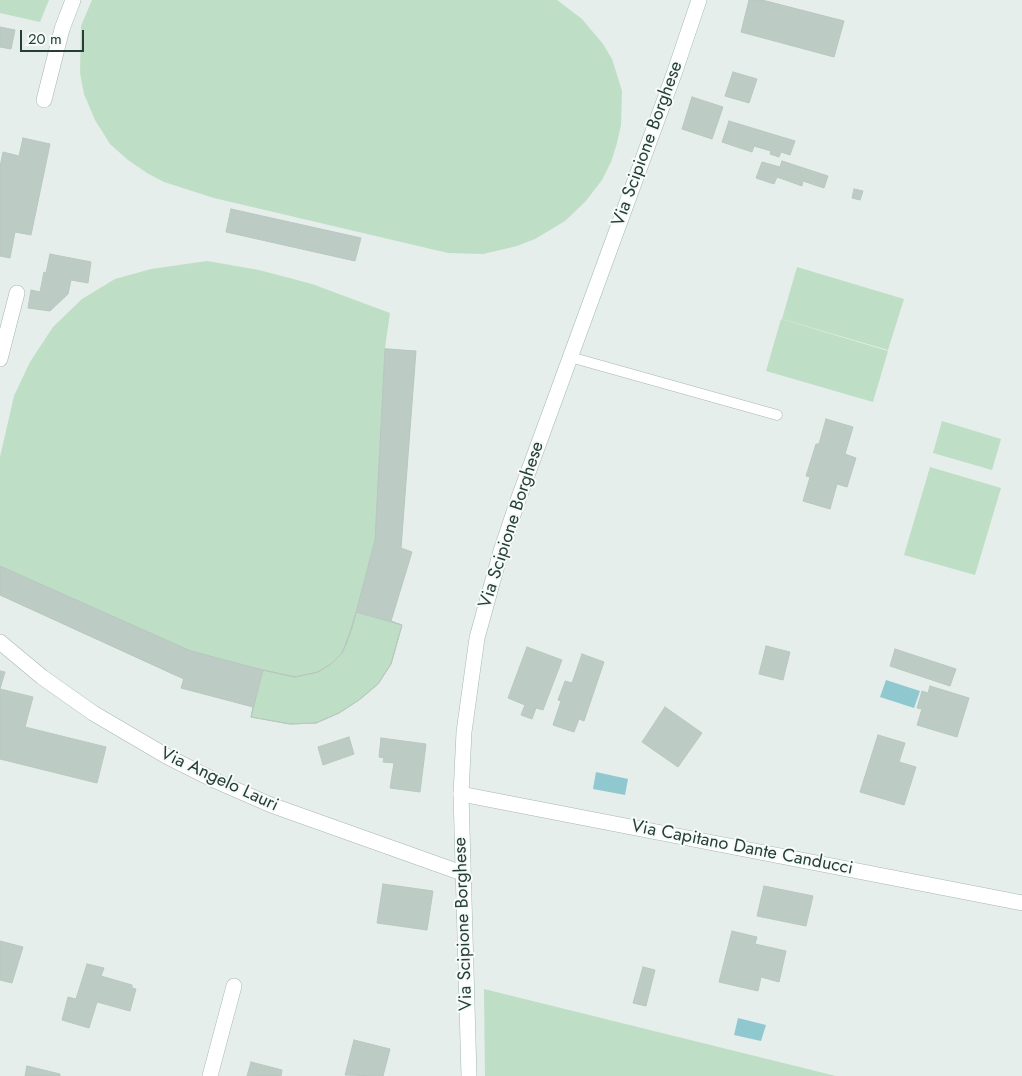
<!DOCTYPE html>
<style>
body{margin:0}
#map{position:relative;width:1022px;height:1076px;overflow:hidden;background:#e5eeea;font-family:Jost,sans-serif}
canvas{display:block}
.scale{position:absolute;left:20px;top:30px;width:64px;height:22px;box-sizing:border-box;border:2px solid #253f37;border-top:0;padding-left:6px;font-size:15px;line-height:18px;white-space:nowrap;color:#253f37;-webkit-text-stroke:4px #f6faf8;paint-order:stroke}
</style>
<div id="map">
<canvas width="1022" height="1076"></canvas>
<div class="scale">20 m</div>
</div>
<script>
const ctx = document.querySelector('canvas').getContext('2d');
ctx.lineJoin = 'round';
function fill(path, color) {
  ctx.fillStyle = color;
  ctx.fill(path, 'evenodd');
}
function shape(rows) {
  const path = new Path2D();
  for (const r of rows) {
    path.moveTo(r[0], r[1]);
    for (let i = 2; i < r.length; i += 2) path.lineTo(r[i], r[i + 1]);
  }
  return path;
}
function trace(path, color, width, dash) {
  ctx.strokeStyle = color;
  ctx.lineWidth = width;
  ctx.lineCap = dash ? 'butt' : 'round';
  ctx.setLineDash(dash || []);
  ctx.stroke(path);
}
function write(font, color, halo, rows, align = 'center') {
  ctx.font = font + ' Jost,sans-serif';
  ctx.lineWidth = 4;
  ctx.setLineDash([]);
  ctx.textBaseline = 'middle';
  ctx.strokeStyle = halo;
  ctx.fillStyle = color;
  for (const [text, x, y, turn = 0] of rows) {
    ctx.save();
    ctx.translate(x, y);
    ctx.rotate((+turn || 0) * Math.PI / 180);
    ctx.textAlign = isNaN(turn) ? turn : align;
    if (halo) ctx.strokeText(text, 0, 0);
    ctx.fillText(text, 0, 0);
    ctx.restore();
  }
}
fill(shape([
 [0,0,49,0,40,22,0,13],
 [92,0,557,0,582,19,603,44,612,59,622,91,621,125,617,143,611,162,602,180,585,202,565,221,535,239,517,246,483,254,448,253,214,198,164,182,147,173,128,160,110,144,95,120,84,94,80,73,81,26],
 [207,261,259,270,312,284,390,313,385,348,416,351,401,548,412,552,391,621,402,625,391,664,378,684,359,700,339,713,316,723,290,724,251,717,253,707,181,688,183,679,0,595,0,457,14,396,30,362,53,327,82,299,115,279,151,269],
 [797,267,904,299,888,350,782,319],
 [781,319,888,351,873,402,766,371],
 [942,421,1001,439,992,470,933,453],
 [930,467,1001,488,975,575,904,555],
 [484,989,836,1076,485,1076]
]), '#bfdec6');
fill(shape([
 [886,680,920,691,914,708,880,697],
 [596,772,628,779,625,795,593,789],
 [738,1018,766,1025,761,1041,734,1035]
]), '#90c8d0');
const building = shape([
 [749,0,762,0,844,21,834,57,741,32,749,0],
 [0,27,15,30,11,49,0,47,0,27],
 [733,72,757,79,749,103,725,96,733,72],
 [692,97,723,107,712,139,682,129,692,97],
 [729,121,795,141,790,155,781,152,779,157,770,154,771,151,754,146,752,152,722,142,729,121],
 [23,138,50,144,31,235,15,232,10,258,0,256,0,167,3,152,19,156,23,138],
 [782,161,828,176,824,188,803,181,802,186,777,177,774,184,756,178,762,162,780,167,782,161],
 [854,189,863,191,860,200,852,198,854,189],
 [231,209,361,238,355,261,226,232,231,209],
 [50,254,91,262,88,283,71,280,68,294,50,311,28,308,31,290,40,292,44,272,46,273,50,254],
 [385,349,416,351,401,548,412,552,391,621,402,625,391,664,378,684,359,700,339,713,316,723,290,724,251,717,253,707,181,688,184,679,0,595,0,566,191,651,263,670,295,677,318,672,331,664,342,653,352,628,375,540,385,349],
 [826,419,853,427,845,454,856,458,847,487,837,484,830,509,803,501,810,477,806,476,816,444,819,444,826,419],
 [356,612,402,625,391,664,378,684,359,700,339,713,316,723,290,724,251,717,263,670,295,677,318,672,331,664,342,653,347,642,356,612],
 [766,646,790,652,783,680,759,674,766,646],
 [527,647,562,660,543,710,536,708,532,719,521,715,525,705,508,698,527,647],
 [895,649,956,669,950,686,890,666,895,649],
 [582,654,604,662,584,721,579,719,574,732,553,725,561,701,558,700,565,681,572,683,582,654],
 [0,671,5,672,0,689,33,697,25,727,106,747,97,783,0,759,0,671],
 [930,686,969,698,957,737,917,725,922,709,917,708,922,691,928,693,930,686],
 [665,707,702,733,678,767,642,742,665,707],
 [878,735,905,743,899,762,916,767,904,805,860,792,878,735],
 [349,737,354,754,323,765,318,747,349,737],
 [381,738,426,744,420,792,390,788,394,763,383,762,384,758,379,757,381,738],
 [383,884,433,891,427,930,377,923,383,884],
 [764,886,813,896,806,926,757,916,764,886],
 [732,931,757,937,755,944,786,951,779,982,761,977,758,991,719,982,732,931],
 [0,941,23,947,12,983,0,980,0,941],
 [87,964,104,968,101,976,132,985,132,988,136,989,130,1011,97,1002,89,1028,62,1020,68,997,76,999,87,964],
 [643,967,655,970,646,1006,633,1003,643,967],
 [354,1040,390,1049,383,1076,345,1075,354,1040],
 [251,1062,282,1070,281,1076,247,1076,251,1062],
 [27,1066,60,1074,60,1076,25,1076,27,1066]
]);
fill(building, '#bdcbc5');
trace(building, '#b8c7c0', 1);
const lane = shape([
 [570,357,777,415]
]);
const street = shape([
 [44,100,62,29,73,0],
 [0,359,17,293],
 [0,642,42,677,93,713,168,757,216,781,271,805,462,873],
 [461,794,1022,903],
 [210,1076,234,986]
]);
const secondary = shape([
 [469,1076,461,794,464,732,477,638,501,551,518,500,674,74,699,0]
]);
trace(lane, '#a8b6b1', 11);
trace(street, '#a8b6b1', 16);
trace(secondary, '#a4b9b1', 16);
trace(lane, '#fff', 10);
trace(street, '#fff', 15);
trace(secondary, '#fff', 15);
write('18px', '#253f37', '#f6faf8', [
 ["Via Scipione Borghese",648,144,-70],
 ["Via Scipione Borghese",512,525,-72],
 ["Via Angelo Lauri",219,780,25],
 ["Via Capitano Dante Canducci",742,848,11],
 ["Via Scipione Borghese",464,924,-92]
]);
</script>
